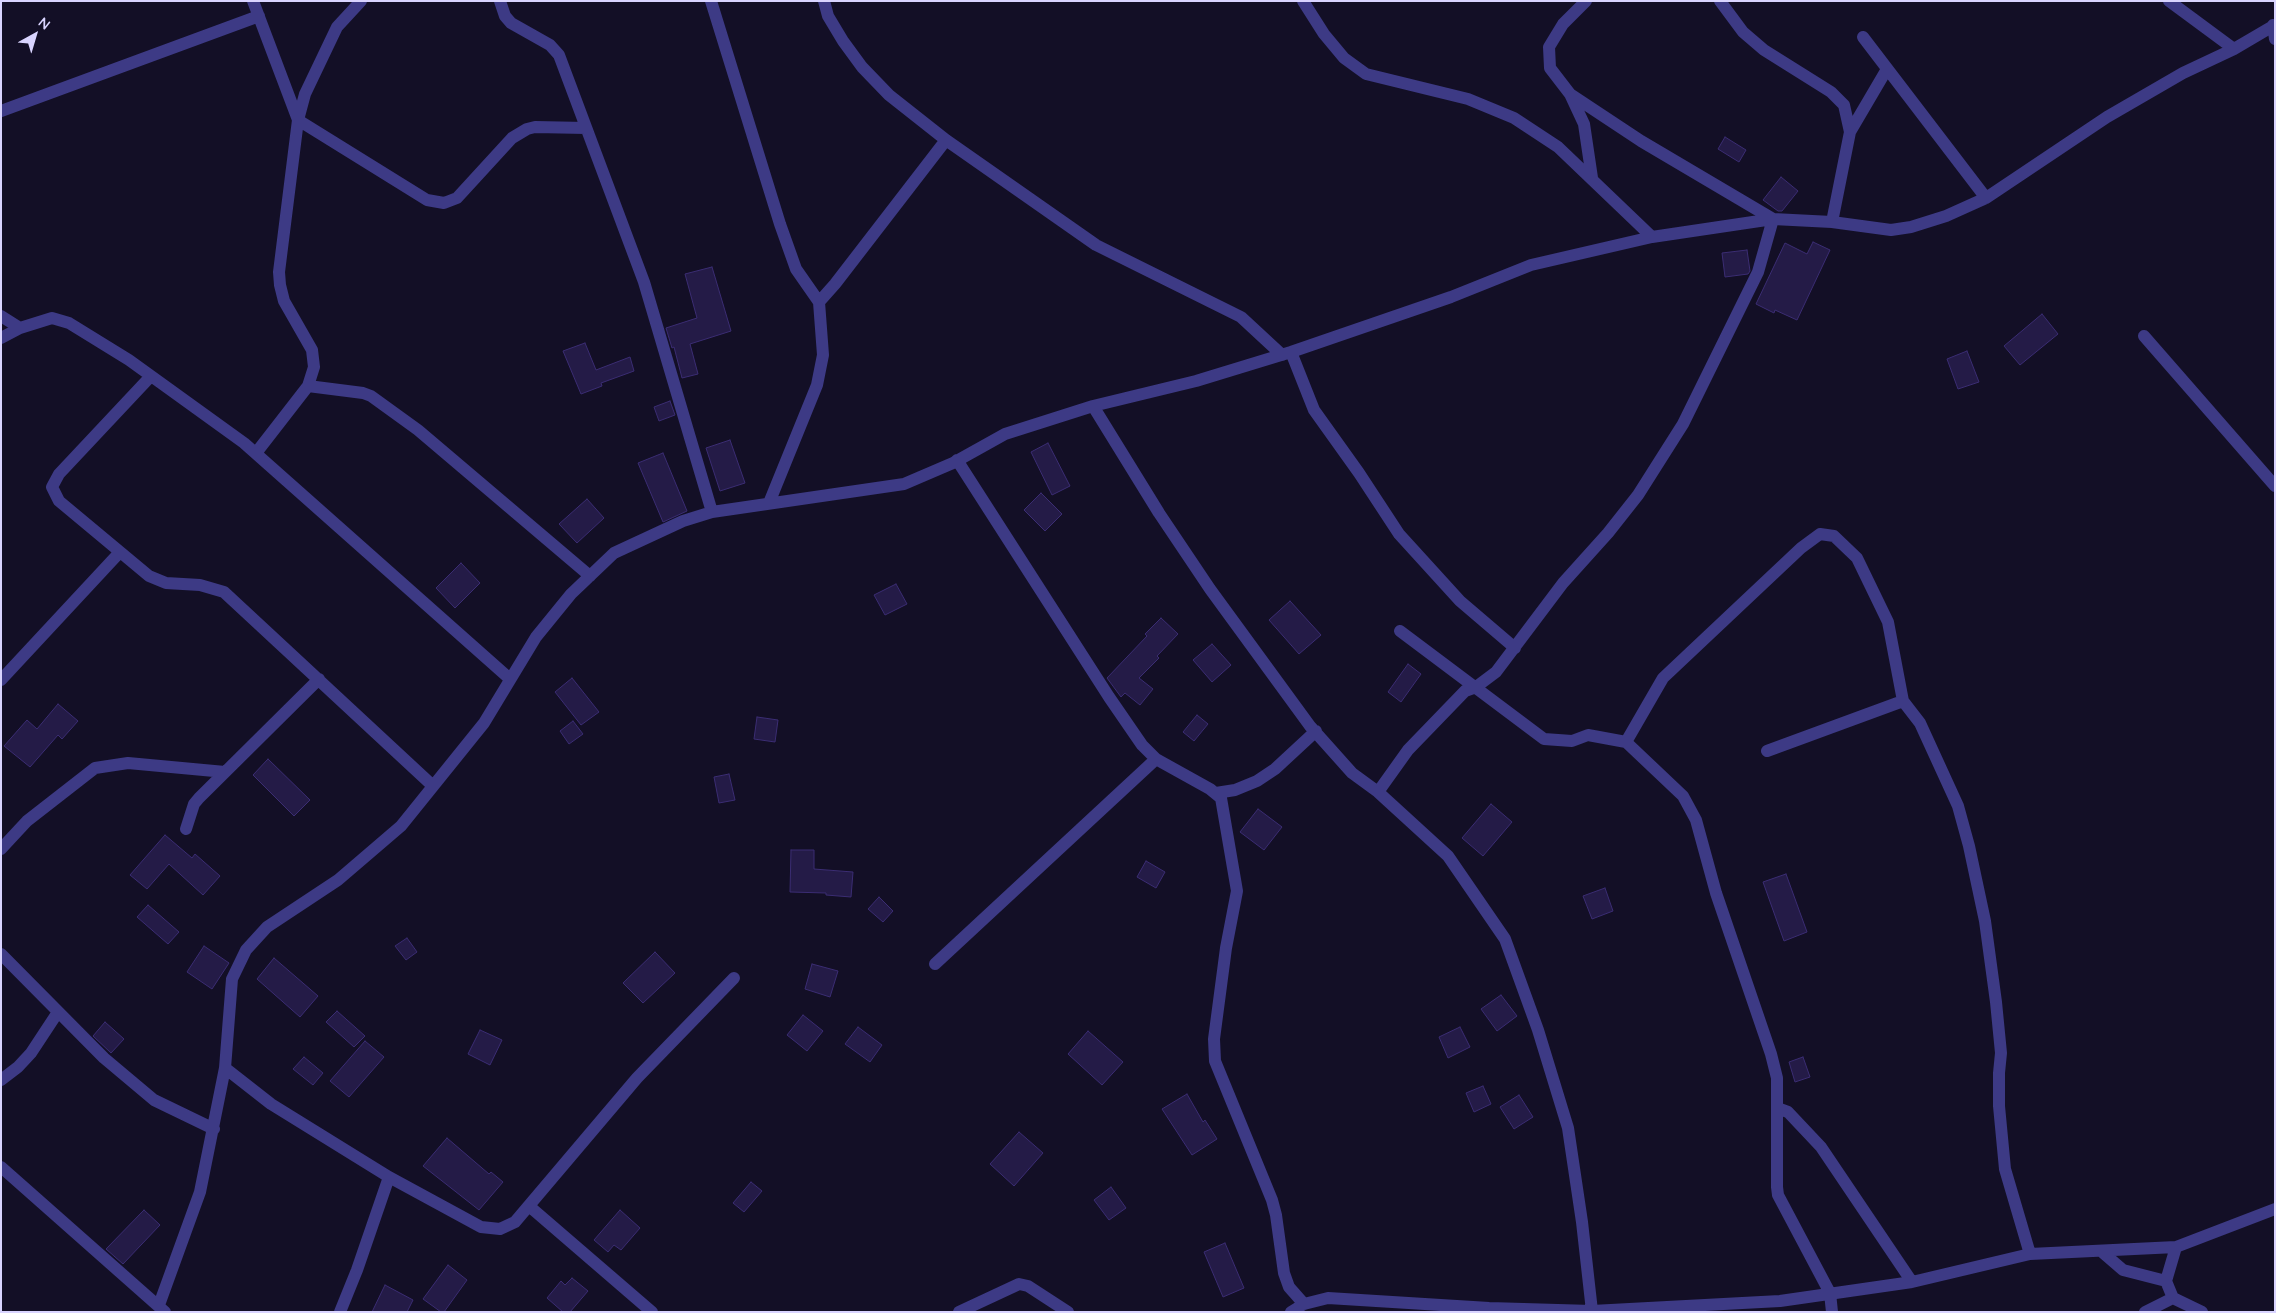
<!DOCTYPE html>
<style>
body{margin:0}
#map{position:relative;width:2276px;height:1313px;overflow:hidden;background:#130f26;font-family:Quicksand,sans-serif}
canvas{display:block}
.frame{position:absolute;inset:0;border:2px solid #d9d4ff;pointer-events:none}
.north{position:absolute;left:10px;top:10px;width:50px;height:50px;-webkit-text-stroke:4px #130f26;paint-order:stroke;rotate:39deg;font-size:14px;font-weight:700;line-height:20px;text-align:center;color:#d9d4ff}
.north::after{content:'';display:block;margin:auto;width:18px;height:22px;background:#d9d4ff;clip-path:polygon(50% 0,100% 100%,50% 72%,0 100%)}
</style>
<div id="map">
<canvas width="2276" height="1313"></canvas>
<div class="frame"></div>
<div class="north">N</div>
</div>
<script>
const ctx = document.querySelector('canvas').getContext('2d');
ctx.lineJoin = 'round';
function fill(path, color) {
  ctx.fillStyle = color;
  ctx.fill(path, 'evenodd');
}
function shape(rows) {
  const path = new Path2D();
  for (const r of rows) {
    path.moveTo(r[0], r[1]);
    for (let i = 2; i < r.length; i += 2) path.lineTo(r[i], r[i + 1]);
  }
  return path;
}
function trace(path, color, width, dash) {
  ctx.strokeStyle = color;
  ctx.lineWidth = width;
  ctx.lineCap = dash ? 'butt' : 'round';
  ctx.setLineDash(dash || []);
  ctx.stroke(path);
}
const building = shape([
 [1725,137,1746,150,1739,162,1718,149,1725,137],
 [1781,177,1798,191,1782,211,1778,211,1763,200,1781,177],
 [1813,242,1830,250,1797,320,1775,310,1774,313,1756,304,1785,243,1807,254,1813,242],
 [1747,250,1750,271,1748,274,1725,277,1722,253,1747,250],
 [712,267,731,331,690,344,698,374,682,378,674,347,672,348,666,328,697,318,685,274,712,267],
 [2042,314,2058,334,2020,365,2004,346,2042,314],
 [585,343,596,370,630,357,634,371,601,383,602,386,581,394,563,351,585,343],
 [1967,351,1979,382,1958,389,1947,359,1967,351],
 [670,401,675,415,659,421,654,407,670,401],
 [730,440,745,483,720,491,706,448,730,440],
 [1048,443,1070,486,1052,495,1031,452,1048,443],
 [663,453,687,511,663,522,638,463,663,453],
 [1041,493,1062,514,1045,531,1024,510,1041,493],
 [587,499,604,518,577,543,559,524,587,499],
 [461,563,480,583,455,608,436,588,461,563],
 [896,584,907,604,885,615,874,595,896,584],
 [1290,601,1321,635,1299,654,1269,620,1290,601],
 [1161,618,1178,634,1157,656,1159,658,1139,678,1153,689,1140,705,1125,693,1121,697,1107,678,1147,636,1145,634,1161,618],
 [1212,644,1231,665,1212,682,1193,660,1212,644],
 [1408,664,1421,674,1401,702,1388,692,1408,664],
 [572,678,599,712,581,725,555,692,572,678],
 [58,704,78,721,62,739,58,735,30,767,4,746,27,720,37,729,58,704],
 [1197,715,1208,724,1194,741,1183,732,1197,715],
 [757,717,778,720,775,742,754,739,757,717],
 [573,721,583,734,569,744,560,731,573,721],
 [268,759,310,800,294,816,253,775,268,759],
 [729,774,735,800,719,803,714,777,729,774],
 [1491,804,1512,822,1483,856,1462,838,1491,804],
 [1258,809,1282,827,1264,850,1240,832,1258,809],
 [165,835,192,858,195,854,220,876,203,895,169,864,147,889,130,875,165,835],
 [791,850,814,850,814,869,853,872,851,897,826,895,826,893,790,892,791,850],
 [1146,861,1165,872,1156,888,1137,877,1146,861],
 [1786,874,1807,932,1784,941,1763,882,1786,874],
 [1605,888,1613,911,1592,919,1583,896,1605,888],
 [879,897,893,911,883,922,868,909,879,897],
 [148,905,179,932,168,944,137,917,148,905],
 [407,938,417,952,406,960,395,946,407,938],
 [204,946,229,963,212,989,187,972,204,946],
 [655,952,675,973,643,1003,623,983,655,952],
 [274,958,318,996,300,1017,257,979,274,958],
 [812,964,838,971,830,997,805,989,812,964],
 [1501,995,1517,1016,1497,1031,1481,1009,1501,995],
 [337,1011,365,1036,354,1047,326,1022,337,1011],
 [803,1015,823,1031,807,1051,787,1035,803,1015],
 [105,1022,124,1039,111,1053,93,1036,105,1022],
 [858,1027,882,1045,870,1062,845,1044,858,1027],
 [1460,1027,1470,1047,1448,1058,1439,1037,1460,1027],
 [480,1030,502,1040,490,1065,468,1054,480,1030],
 [1088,1031,1123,1062,1102,1085,1068,1054,1088,1031],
 [365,1041,384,1057,349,1097,330,1081,365,1041],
 [304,1057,323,1073,313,1085,293,1069,304,1057],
 [1803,1057,1810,1077,1795,1082,1789,1062,1803,1057],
 [1483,1086,1491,1104,1474,1112,1466,1093,1483,1086],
 [1187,1094,1203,1122,1205,1120,1217,1139,1192,1155,1162,1109,1187,1094],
 [1519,1095,1533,1117,1514,1129,1500,1107,1519,1095],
 [1019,1132,1043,1153,1014,1186,990,1164,1019,1132],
 [447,1138,489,1174,491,1172,503,1182,479,1210,423,1166,447,1138],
 [751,1182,762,1191,744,1212,733,1203,751,1182],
 [1111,1187,1126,1208,1109,1220,1094,1200,1111,1187],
 [144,1210,160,1225,123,1264,106,1249,144,1210],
 [620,1210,640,1228,621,1250,614,1245,608,1252,594,1240,620,1210],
 [1225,1243,1244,1288,1223,1297,1204,1252,1225,1243],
 [448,1265,467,1280,444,1312,441,1312,423,1299,448,1265],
 [572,1278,588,1291,570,1312,563,1312,547,1298,561,1281,565,1285,572,1278],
 [385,1285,413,1300,407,1312,372,1312,385,1285]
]);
fill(building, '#241b47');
trace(building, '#3b2d73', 1);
trace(shape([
 [253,1,298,120,427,200,444,203,457,198,512,138,527,129,535,127,586,128],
 [500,1,505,16,511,23,550,45,559,55,644,282,712,512],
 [711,1,780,224,796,269,819,302,823,355,817,385,769,503],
 [824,1,828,16,843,41,862,67,889,95,946,140,1096,245,1241,317,1282,355],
 [1303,1,1324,34,1344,58,1366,74,1468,99,1514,118,1558,147,1652,237],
 [1586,1,1563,24,1549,47,1550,68,1570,94,1584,124,1592,178],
 [1720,1,1743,32,1764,50,1831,92,1844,105,1850,132,1832,222],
 [2169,1,2234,49],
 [2273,25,2275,39],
 [1863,37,1986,198],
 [1,111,259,16],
 [1850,132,1887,69],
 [819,302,835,284,946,140],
 [1,316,20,328],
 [2144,336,2275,486],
 [1,338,20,328,52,318,69,323,129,360,244,443,510,679],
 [1291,352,1314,410,1359,473,1399,534,1460,601,1515,648],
 [151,376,59,474,52,487,59,501,149,576,166,583,200,585,224,592,433,786],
 [308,386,363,393,371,396,418,430,590,576],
 [1093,406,1159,513,1210,589,1310,726,1352,773,1378,792,1448,856,1505,939,1538,1030,1568,1128,1582,1222,1592,1311],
 [256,453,308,386,314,367,312,350,284,301,280,285,279,272,298,120,305,94,337,27,361,1],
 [957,460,1109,697,1142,745,1156,759,1210,789,1221,798,1237,891,1226,948,1214,1039,1215,1061,1272,1200,1276,1215,1284,1273,1289,1287,1304,1304],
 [1400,631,1544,739,1572,741,1588,735,1626,742,1683,796,1696,820,1716,893,1771,1054,1777,1078,1777,1187,1778,1195,1830,1293,1832,1312],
 [1,680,120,552],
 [1626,742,1663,678,1801,548,1820,534,1834,536,1857,558,1888,622,1903,701,1920,723,1958,806,1969,846,1985,921,1996,1002,2001,1053,1999,1073,1999,1106,2005,1169,2030,1254],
 [1767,751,1903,701],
 [1378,792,1408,750,1465,691,1476,687,1496,672,1563,583,1608,533,1638,495,1683,424,1758,272,1773,219,1641,141,1570,94],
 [1216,793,1235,790,1257,781,1275,769,1316,731],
 [186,829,194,804,199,798,319,679],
 [1,849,27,821,95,768,128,763,225,772],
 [1,954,104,1058,154,1100,214,1129],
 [935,964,1156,759],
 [225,1068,271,1104,389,1177,481,1227,500,1229,515,1222,637,1078,734,978],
 [1,1080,18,1067,31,1053,58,1012],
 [1777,1108,1788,1112,1821,1147,1912,1282],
 [1,1167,165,1312],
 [529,1206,652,1312],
 [2176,1247,2166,1281,2173,1298,2202,1312],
 [2101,1251,2123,1270,2166,1281],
 [159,1305,200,1192,225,1068,232,979,246,950,267,927,338,880,401,826,484,723,536,637,571,594,614,553,683,521,712,512,904,484,953,463,1005,434,1093,406,1196,381,1291,352,1451,297,1531,265,1652,237,1773,219,1832,222,1891,230,1911,227,1946,216,1986,198,2107,117,2183,73,2234,49,2275,25],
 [340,1312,357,1270,389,1177],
 [959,1312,1019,1284,1028,1286,1068,1312],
 [1291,1312,1304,1304,1328,1298,1489,1308,1592,1311,1780,1301,1912,1282,2030,1254,2176,1247,2275,1209],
 [2145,1312,2173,1298]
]), '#3d3a85', 12);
</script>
